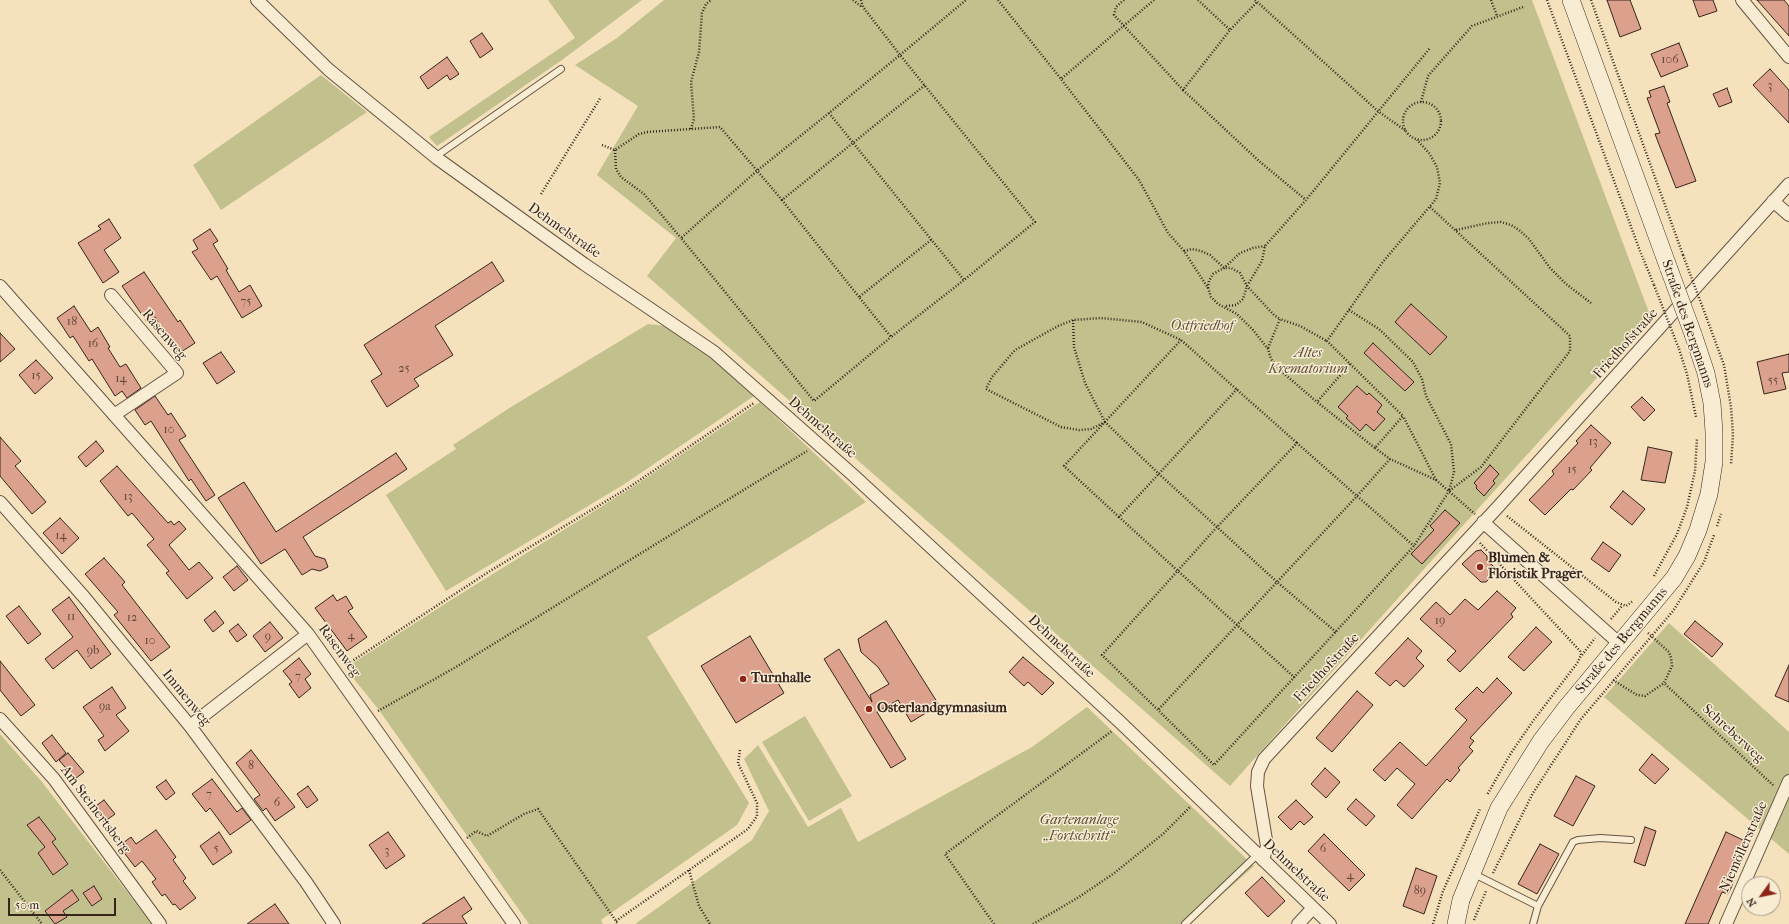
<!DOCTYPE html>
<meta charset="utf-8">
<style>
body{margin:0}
#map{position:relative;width:1789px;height:924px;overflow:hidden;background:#f5e1bc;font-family:"IM FELL French Canon",serif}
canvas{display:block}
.north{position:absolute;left:1741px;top:876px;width:40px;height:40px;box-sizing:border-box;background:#f8ecd3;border:1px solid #ab9c8a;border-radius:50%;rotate:237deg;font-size:11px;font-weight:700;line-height:16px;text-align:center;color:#37251c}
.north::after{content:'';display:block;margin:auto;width:14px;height:18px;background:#8f2418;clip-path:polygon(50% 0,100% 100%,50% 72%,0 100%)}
.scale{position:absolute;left:8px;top:898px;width:108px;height:18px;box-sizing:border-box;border:2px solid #37251c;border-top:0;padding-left:5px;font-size:12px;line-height:14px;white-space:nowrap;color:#37251c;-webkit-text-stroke:3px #f8ecd3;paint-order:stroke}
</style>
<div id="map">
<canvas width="1789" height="924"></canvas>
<div class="north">N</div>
<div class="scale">50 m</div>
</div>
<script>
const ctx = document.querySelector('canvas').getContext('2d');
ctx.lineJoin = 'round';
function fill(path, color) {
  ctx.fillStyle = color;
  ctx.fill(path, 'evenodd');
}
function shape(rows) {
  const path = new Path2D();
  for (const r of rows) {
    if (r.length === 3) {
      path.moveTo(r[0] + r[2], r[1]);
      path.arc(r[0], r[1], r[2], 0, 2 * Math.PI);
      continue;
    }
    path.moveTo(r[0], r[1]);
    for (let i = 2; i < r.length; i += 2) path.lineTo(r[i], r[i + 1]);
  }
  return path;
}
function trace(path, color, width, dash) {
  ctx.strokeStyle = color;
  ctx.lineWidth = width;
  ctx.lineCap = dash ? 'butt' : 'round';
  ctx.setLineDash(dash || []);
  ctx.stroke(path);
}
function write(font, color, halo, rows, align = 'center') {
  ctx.font = font + ' "IM FELL French Canon",serif';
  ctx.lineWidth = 3;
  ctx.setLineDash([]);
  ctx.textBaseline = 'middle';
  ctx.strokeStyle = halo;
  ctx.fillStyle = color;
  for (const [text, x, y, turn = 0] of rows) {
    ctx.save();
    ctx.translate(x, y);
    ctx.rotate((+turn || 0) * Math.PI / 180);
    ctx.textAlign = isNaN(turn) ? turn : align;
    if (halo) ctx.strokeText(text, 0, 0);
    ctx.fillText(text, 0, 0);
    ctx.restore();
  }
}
fill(shape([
 [548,0,642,0,562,60,437,146,429,137,575,38],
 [664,0,1532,0,1651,318,1467,521,1230,786,647,276,676,238,597,175,638,106,575,65,617,38],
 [321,75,367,112,221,210,193,165],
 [648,324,665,326,713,359,754,396,623,485,446,591,386,495,456,449,453,445,511,407],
 [760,402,866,502,647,637,749,803,737,825,601,920,603,924,529,924,379,710,345,668,451,600,628,490],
 [1669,623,1789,732,1789,854,1604,697],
 [1087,707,1254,866,1189,924,635,924,752,840,769,811,744,759,758,745,808,827,841,808,858,842,1032,747],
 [805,716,852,796,809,821,762,742],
 [0,734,42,782,152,924,0,924]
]), '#c2c18d');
const building = shape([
 [1607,0,1630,0,1641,29,1620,37,1607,0],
 [1693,0,1713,0,1717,11,1699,17,1693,0],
 [1757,0,1784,0,1789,6,1789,36,1757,0],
 [482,33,493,49,480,58,470,41,482,33],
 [1679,43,1688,66,1661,77,1651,54,1679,43],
 [447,57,459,74,450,80,447,75,428,89,420,77,447,57],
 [1770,69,1789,90,1789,123,1753,85,1770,69],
 [1664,86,1670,102,1667,103,1696,181,1676,188,1655,134,1660,133,1647,98,1651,97,1649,91,1664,86],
 [1727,88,1732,102,1719,107,1713,94,1727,88],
 [109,219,121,238,104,250,119,272,103,283,78,243,101,229,98,226,109,219],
 [210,229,218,241,213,244,228,269,226,270,239,292,250,285,262,306,242,318,217,276,211,280,192,252,198,249,193,240,210,229],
 [492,262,504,281,435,326,453,355,414,379,419,386,387,407,371,381,382,374,364,345,492,262],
 [144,272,178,322,180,320,195,343,178,354,155,317,147,322,122,286,144,272],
 [1411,304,1447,337,1430,355,1395,322,1411,304],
 [74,306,91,332,98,327,110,347,108,348,120,367,126,364,141,388,127,398,122,391,115,396,92,359,89,361,73,336,70,338,57,318,74,306],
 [0,333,15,349,0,362,0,333],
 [1373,343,1414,382,1405,391,1364,353,1373,343],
 [221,352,235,372,217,384,203,363,221,352],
 [1789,354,1789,372,1782,373,1786,389,1764,394,1757,362,1789,354],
 [36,360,53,378,35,394,19,375,36,360],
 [1357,386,1367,395,1369,393,1382,405,1377,412,1385,419,1374,431,1366,424,1360,431,1346,418,1348,416,1338,407,1357,386],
 [155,396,168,415,171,413,186,436,179,440,215,495,206,501,191,479,189,481,151,421,145,425,135,410,155,396],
 [1642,397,1655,410,1644,421,1631,407,1642,397],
 [1591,425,1611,443,1590,468,1592,470,1573,490,1571,489,1545,515,1529,500,1554,474,1552,471,1578,443,1576,441,1591,425],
 [0,437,21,461,15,466,46,502,32,514,0,476,0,437],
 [96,441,104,451,86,467,78,457,96,441],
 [1648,447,1672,452,1665,483,1641,480,1648,447],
 [396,453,407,469,303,537,315,556,325,559,328,567,320,571,312,569,302,575,285,549,261,564,218,498,244,482,276,532,396,453],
 [1490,465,1499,474,1493,481,1495,483,1484,496,1476,488,1477,486,1474,483,1490,465],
 [117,466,168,523,171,521,174,525,179,521,186,529,169,545,189,570,199,562,213,578,187,599,166,573,169,571,147,545,154,539,132,513,128,516,100,481,117,466],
 [1623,491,1645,509,1632,525,1610,507,1623,491],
 [1445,510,1460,523,1422,564,1411,554,1434,530,1430,526,1445,510],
 [60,518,79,538,62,554,43,533,60,518],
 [1603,542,1621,555,1609,572,1591,559,1603,542],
 [1481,550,1487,556,1487,561,1498,570,1486,582,1481,582,1462,564,1476,551,1481,550],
 [104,558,125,582,122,585,170,647,151,661,114,615,118,612,85,574,104,558],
 [237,566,248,580,234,591,223,577,237,566],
 [1497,591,1516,608,1511,614,1513,617,1460,672,1447,660,1456,651,1420,619,1436,602,1450,615,1465,599,1478,610,1497,591],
 [333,595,337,601,346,596,353,608,348,611,367,637,347,651,315,608,333,595],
 [69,597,111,654,91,669,77,650,53,669,45,659,73,637,52,610,69,597],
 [19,606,41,634,28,644,6,616,19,606],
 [215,611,224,623,213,632,204,620,215,611],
 [886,621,939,705,911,722,898,700,877,712,906,759,891,768,824,659,839,649,872,702,870,695,889,684,878,667,861,652,858,639,886,621],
 [1695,621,1723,644,1712,657,1684,634,1695,621],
 [270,622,283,638,265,652,253,636,270,622],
 [238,624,247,635,237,642,229,631,238,624],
 [1536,627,1552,642,1524,671,1508,657,1536,627],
 [750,636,784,693,736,723,701,666,750,636],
 [1408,638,1422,651,1416,658,1424,666,1404,687,1396,680,1390,686,1375,673,1408,638],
 [1023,657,1054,683,1042,695,1028,682,1024,686,1009,672,1023,657],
 [299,658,311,674,305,679,311,688,299,698,289,684,292,682,283,671,299,658],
 [0,661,35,705,21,716,0,690,0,661],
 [1789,665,1789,702,1775,696,1789,665],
 [1497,678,1512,693,1470,738,1474,741,1469,747,1473,751,1458,768,1460,770,1450,782,1447,779,1412,819,1397,805,1415,784,1397,768,1385,781,1373,770,1400,742,1426,766,1467,720,1455,709,1477,687,1483,693,1497,678],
 [112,687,126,708,116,715,129,731,105,751,98,740,104,736,83,707,112,687],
 [1357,691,1373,705,1332,752,1316,738,1357,691],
 [52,735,66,753,56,762,42,743,52,735],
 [251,750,295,807,275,821,266,808,263,811,254,799,260,795,236,763,251,750],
 [68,753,84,772,75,779,59,760,68,753],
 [1652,754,1669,769,1655,784,1639,770,1652,754],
 [1325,768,1340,782,1326,798,1311,784,1325,768],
 [1576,776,1595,786,1573,826,1554,816,1576,776],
 [212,779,237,812,242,808,251,820,230,835,210,808,206,812,192,794,212,779],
 [166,780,175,793,166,800,156,787,166,780],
 [308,786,318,800,307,808,297,794,308,786],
 [1356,799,1375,816,1366,826,1347,809,1356,799],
 [104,800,115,814,104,822,93,808,104,800],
 [1296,800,1313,817,1304,825,1300,821,1291,830,1278,817,1296,800],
 [39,817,56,839,52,842,68,864,53,875,38,853,45,847,27,825,39,817],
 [1645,827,1656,831,1645,866,1634,862,1645,827],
 [156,830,176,857,173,860,186,878,183,881,196,898,180,910,175,904,173,905,165,894,162,896,152,882,156,879,142,861,135,867,119,846,131,837,136,844,156,830],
 [219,832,232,852,213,865,200,846,219,832],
 [388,832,405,856,386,869,369,845,388,832],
 [1726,832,1745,841,1729,878,1734,880,1731,888,1728,894,1722,892,1708,924,1685,924,1726,832],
 [1324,834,1365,875,1349,891,1308,851,1324,834],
 [1540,844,1559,854,1537,894,1518,884,1540,844],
 [1416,868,1437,876,1424,914,1403,906,1416,868],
 [1262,877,1285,901,1268,917,1245,893,1262,877],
 [94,886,102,899,92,906,83,893,94,886],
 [72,890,79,900,63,911,67,917,55,924,45,911,72,890],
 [464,897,472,909,462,916,467,924,422,924,464,897],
 [275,904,289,924,247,924,275,904]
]);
fill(building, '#dba18d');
trace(building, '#37251c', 1);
const lane = shape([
 [435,157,561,69],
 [1474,874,1538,906,1533,924],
 [1538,906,1573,842,1578,840,1600,838,1631,840],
 [1185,924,1257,855]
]);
const street = shape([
 [257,0,329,70,438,159,584,264,714,352,853,475,1121,723,1330,924],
 [1742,0,1789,57],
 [1773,201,1789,215],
 [0,286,308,634,514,924],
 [111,295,177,373,114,415],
 [0,502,84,597,190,726,306,882,334,924],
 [1483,522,1620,644],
 [0,719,54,779,160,924],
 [190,726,308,634],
 [1263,860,1267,846,1257,786,1258,772,1264,759,1497,508,1789,184],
 [1298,924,1313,908],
 [1726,924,1789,781]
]);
const secondary = shape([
 [1571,0,1669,269],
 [1456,924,1461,900,1499,808,1541,741,1566,708,1674,578,1687,556,1698,530,1709,494,1714,462,1714,432,1712,403,1706,373,1693,334]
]);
trace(lane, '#665444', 8);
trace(street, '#665444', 14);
trace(secondary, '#37251c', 18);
trace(shape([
 [853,0,862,7],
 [861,0,863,7,900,55,1035,222,964,280,829,113,900,55,966,0],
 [998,0,1061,79],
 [1124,0,1116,7,1114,15,1183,90,1230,30,1257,2],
 [1154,0,1061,79,1139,180,1168,233,1184,251,1208,288,1211,297,1218,304,1237,314,1253,330,1268,349,1271,359,1281,371,1317,402],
 [1198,0,1230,30],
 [1255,0,1379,112,1406,131],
 [1491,0,1497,16],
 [1547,0,1640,251,1654,285],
 [1591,0,1683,255],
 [1183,90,1259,161,1306,200],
 [1421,102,1428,76,1472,26,1523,7],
 [1422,121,19],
 [829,113,758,170,681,238,814,401,891,337],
 [691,129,694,119,691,82,699,52,702,13,706,4,711,0],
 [602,145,615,150,639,134,647,132,720,127,782,200],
 [615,150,616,169,621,177,644,194,681,238],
 [541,194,601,97],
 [1456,230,1488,223,1501,222,1511,225,1519,230,1529,239,1550,268,1566,284,1591,303],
 [931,240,859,297,891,337,964,280],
 [1184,251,1192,249,1201,251,1210,255,1224,268,1231,268,1240,273,1247,286,1274,315,1280,319],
 [1208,288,1209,281,1213,274,1224,268,1240,253,1253,248,1265,246],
 [859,297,782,200,925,85],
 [1226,306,1236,305,1243,299,1247,286,1262,261,1265,246,1306,200,1430,48],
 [1349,310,1379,329,1413,362,1422,379,1426,396,1451,444,1454,472,1449,491,1481,467,1570,351,1570,336,1430,207],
 [1707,319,1724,365,1731,407,1733,435,1731,464],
 [1073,320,1074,347,1085,383,1105,422,1159,474,1277,582,1158,710],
 [1268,348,1280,319,1300,326,1327,341],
 [1679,349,1687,374,1696,417],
 [1350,364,1317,402,1375,448,1403,416,1327,341,1382,263,1436,199,1440,183,1437,167,1429,153,1417,140],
 [1237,389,1119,517,1295,678],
 [1105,422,1091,429,1079,430,1061,427,986,389,992,377,1015,350,1058,326,1073,320,1101,318,1142,322,1181,340,1297,443],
 [1375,448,1390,459,1436,480,1403,416],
 [1390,459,1357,496,1297,443,1217,527,1102,655,1214,765,1414,546,1449,491],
 [1436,480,1475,514],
 [1507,516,1616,602,1626,606,1633,601],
 [1119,517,1064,466,1181,340],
 [1717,526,1721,514],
 [1480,543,1580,651,1581,655,1578,662,1533,721,1511,753,1487,795],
 [1654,576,1677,534,1687,507,1695,471,1697,438],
 [1611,619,1622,606],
 [1336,632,1277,582,1357,496,1414,546],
 [1648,633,1669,652,1671,658,1672,666,1664,683,1774,786],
 [1582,655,1595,638],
 [346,665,490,571,628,488,754,403],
 [1613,680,1637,695,1645,696,1664,683],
 [378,711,456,667,807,451],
 [467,838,476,831,487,836,524,814,538,809,618,924],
 [0,870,42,924],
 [689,870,699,906,710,924],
 [1493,873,1533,793,1581,719,1673,611,1704,562,1714,535],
 [1474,920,1486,891],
 [616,921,748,829,757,816,757,803,738,763,740,750],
 [994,924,945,854,1112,731],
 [1033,924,1079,897,1113,874,1163,834,1191,806],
 [1433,924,1443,891,1480,809]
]), '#37251c', 2.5, [1, 2]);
trace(lane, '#f8ecd3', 6);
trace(street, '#f8ecd3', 12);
trace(secondary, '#f8ecd3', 17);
const secondaryBridge = shape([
 [1669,269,1693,334]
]);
trace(secondaryBridge, '#37251c', 18, []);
trace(shape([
 [1683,255,1707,319],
 [1654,285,1679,349]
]), '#37251c', 2.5, [1, 2]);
trace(secondaryBridge, '#f8ecd3', 17);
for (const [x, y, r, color] of [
 [1480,567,4,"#8f2418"],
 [743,679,4,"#8f2418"],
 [869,709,4,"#8f2418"]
]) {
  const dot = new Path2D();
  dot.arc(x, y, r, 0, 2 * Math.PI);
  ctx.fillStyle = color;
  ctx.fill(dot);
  trace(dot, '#f8ecd3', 1.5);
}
write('12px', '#604438', null, [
 ["106",1670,60],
 ["3",1770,86],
 ["75",246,302],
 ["18",72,322],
 ["16",93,344],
 ["25",404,369],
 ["15",36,376],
 ["14",121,379],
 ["55",1773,381],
 ["10",169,430],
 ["13",1593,442],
 ["15",1572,470],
 ["13",128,497],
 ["14",61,536],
 ["11",71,617],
 ["12",132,618],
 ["19",1440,621],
 ["4",351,636],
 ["9",268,637],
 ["10",150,641],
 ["9b",93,651],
 ["7",298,677],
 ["9a",105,707],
 ["8",251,766],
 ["7",209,795],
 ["6",277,803],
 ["5",216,849],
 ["6",1323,849],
 ["3",387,851],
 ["4",1350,876],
 ["89",1420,891]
]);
write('14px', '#37251c', '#f8ecd3', [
 ["Dehmelstraße",564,231,35],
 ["Straße des Bergmanns",1687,324,71],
 ["Rasenweg",164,335,50],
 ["Friedhofstraße",1626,344,-48],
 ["Dehmelstraße",822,428,41],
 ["Straße des Bergmanns",1622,641,-50],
 ["Dehmelstraße",1061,647,43],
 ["Rasenweg",339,651,54],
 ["Friedhofstraße",1327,668,-47],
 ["Immenweg",186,698,51],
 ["Schreberweg",1733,734,43],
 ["Am Steinertsberg",95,810,53],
 ["Niemöllerstraße",1744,847,-66],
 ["Dehmelstraße",1296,871,43]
]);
write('italic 14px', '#5a4c38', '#f8ecd3', [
 ["Ostfriedhof",1202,327],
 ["Altes",1308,354],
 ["Krematorium",1308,370],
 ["Gartenanlage",1079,821],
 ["„Fortschritt“",1079,837]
]);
write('bold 14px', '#37251c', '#f8ecd3', [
 ["Blumen &",1488,559],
 ["Floristik Prager",1488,575],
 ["Turnhalle",751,679],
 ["Osterlandgymnasium",877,709]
], 'left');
</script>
